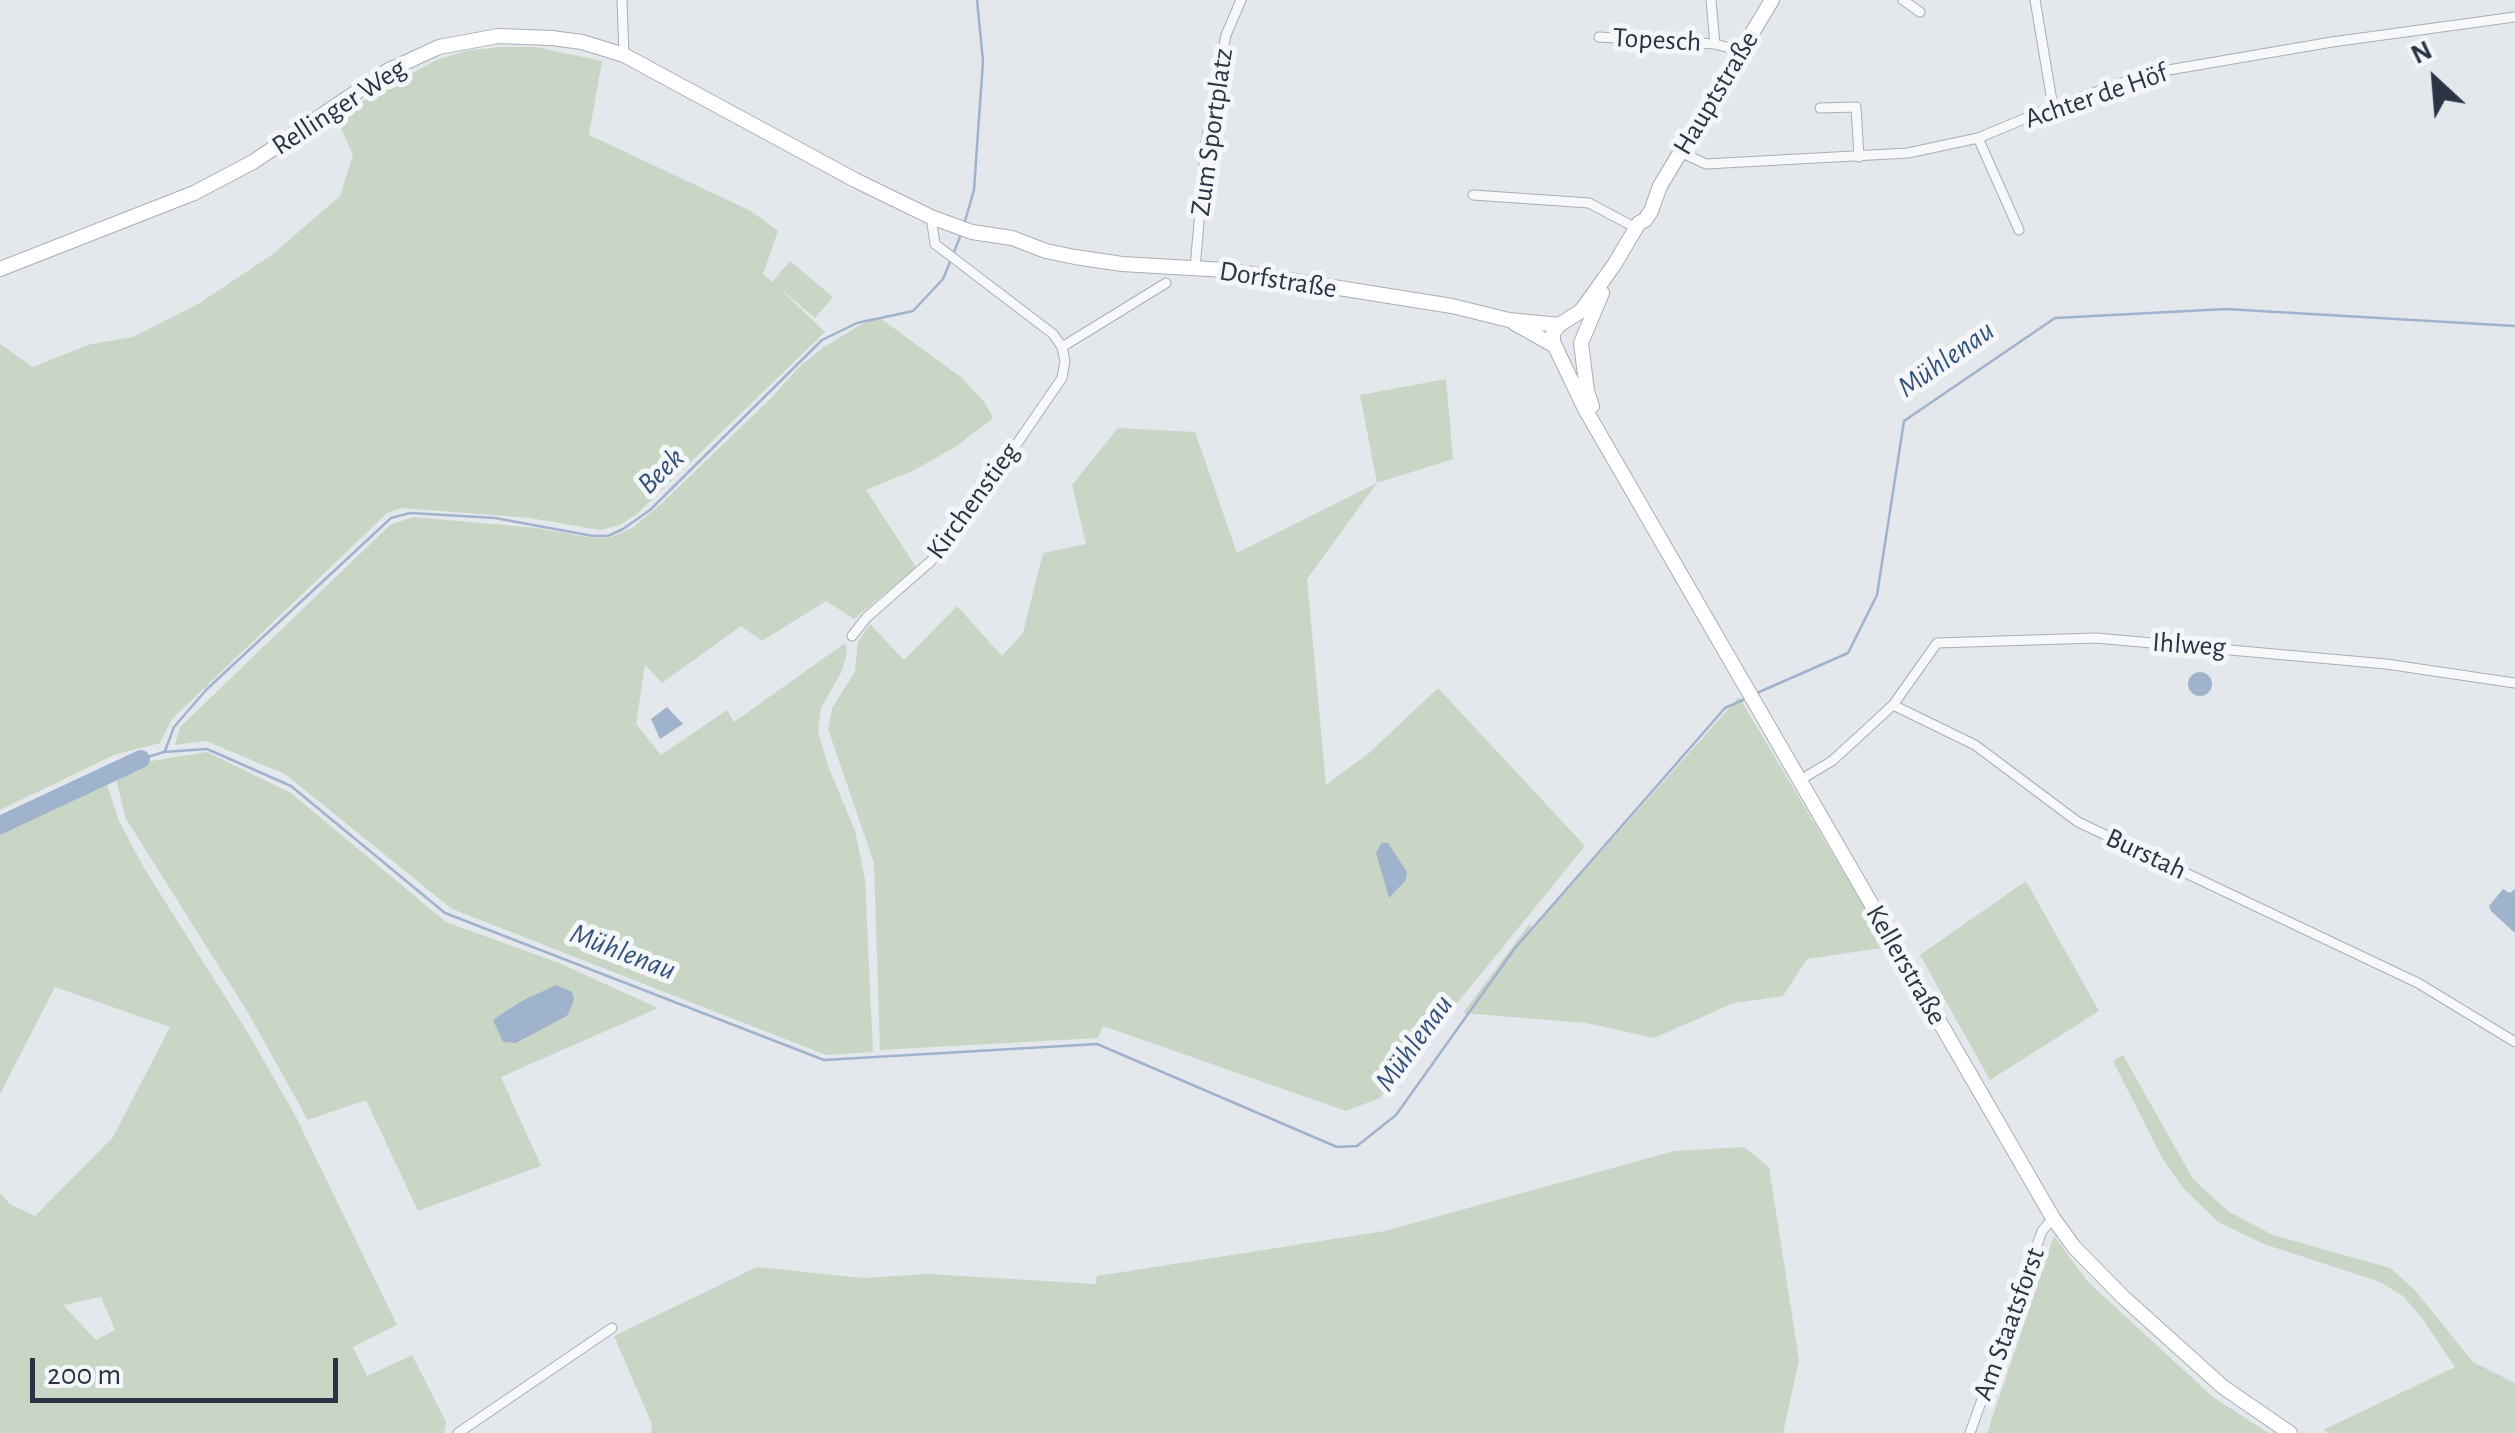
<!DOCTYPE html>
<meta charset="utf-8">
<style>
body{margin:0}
#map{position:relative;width:2515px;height:1433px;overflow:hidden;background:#e4e7ec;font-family:"Alegreya Sans",sans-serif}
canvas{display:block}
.north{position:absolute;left:2385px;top:30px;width:100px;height:100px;-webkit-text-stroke:8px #f4f6f9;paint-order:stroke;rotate:334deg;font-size:28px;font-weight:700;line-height:40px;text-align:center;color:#2b3445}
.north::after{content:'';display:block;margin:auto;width:35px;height:45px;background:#2b3445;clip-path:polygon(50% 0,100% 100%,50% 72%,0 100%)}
.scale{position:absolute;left:30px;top:1358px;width:308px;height:45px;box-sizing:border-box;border:5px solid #2b3445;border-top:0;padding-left:12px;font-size:30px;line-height:35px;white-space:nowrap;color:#2b3445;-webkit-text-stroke:8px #f4f6f9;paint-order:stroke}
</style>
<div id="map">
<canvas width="2515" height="1433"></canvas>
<div class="north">N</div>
<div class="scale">200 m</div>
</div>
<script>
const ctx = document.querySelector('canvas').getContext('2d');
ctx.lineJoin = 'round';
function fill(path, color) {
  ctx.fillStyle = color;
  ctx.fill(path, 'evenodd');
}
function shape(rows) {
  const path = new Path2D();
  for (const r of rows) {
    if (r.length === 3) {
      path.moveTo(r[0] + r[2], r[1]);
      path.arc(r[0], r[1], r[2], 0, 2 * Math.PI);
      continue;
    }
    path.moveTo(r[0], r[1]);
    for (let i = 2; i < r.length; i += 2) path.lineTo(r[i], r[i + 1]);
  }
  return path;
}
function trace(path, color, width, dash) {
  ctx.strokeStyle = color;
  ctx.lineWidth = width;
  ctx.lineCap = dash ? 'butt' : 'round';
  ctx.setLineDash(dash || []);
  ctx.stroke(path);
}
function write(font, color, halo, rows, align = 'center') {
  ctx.font = font + ' "Alegreya Sans",sans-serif';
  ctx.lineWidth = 10;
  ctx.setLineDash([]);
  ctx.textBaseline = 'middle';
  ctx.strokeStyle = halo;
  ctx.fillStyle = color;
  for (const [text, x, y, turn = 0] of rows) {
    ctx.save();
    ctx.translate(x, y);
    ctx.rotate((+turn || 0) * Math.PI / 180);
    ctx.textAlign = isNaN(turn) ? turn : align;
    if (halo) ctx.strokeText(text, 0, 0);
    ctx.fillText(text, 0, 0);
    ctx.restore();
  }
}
fill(shape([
 [500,47,535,47,602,61,589,135,751,211,778,231,763,274,772,282,790,261,833,297,815,318,776,285,825,332,637,514,620,525,600,530,530,518,401,508,387,513,172,719,160,743,114,755,0,810,0,344,33,367,91,344,133,337,198,304,273,254,340,196,353,155,338,121,356,105,434,61,465,51],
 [880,318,962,378,985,403,993,418,954,448,912,471,866,490,916,567,854,619,826,601,762,641,741,626,662,683,645,665,636,724,661,755,727,710,734,722,845,643,847,652,842,671,821,708,818,731,828,766,855,831,865,879,873,1052,826,1055,452,909,285,774,206,741,175,745,180,727,390,525,413,517,537,528,592,538,609,538,632,528,662,503,770,399,799,367,824,347,862,324],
 [1446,379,1453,459,1377,483,1307,579,1326,785,1369,753,1438,688,1585,846,1380,1098,1346,1111,1103,1026,1098,1038,880,1050,874,863,828,729,832,708,855,672,858,642,870,624,904,660,957,606,1002,656,1023,633,1043,553,1086,544,1072,485,1118,428,1195,432,1237,553,1377,483,1360,395],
 [1739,697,1888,947,1807,959,1783,996,1734,1003,1654,1038,1586,1023,1463,1013,1530,923,1532,929],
 [207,752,291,793,446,922,559,963,658,1008,501,1077,541,1166,418,1211,366,1100,308,1120,247,1011,126,819,115,775,145,762],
 [572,992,567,1016,516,1043],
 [106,781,119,821,144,868,248,1033,296,1117,397,1325,353,1347,367,1376,412,1355,446,1422,444,1433,0,1433,0,1193,10,1204,35,1216,113,1137,170,1027,55,987,0,1094,0,831],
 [101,1297,115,1330,96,1340,63,1305],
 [2026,881,2099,1011,1990,1080,1920,955],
 [2123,1055,2193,1179,2229,1212,2273,1235,2390,1268,2414,1289,2473,1362,2515,1383,2515,1433,2329,1433,2323,1430,2455,1367,2422,1318,2403,1296,2380,1282,2264,1244,2218,1222,2184,1189,2162,1158,2113,1061],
 [1744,1147,1769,1167,1799,1360,1783,1433,651,1433,652,1424,614,1336,757,1267,863,1278,928,1274,1096,1284,1097,1276,1385,1231,1674,1151],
 [2054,1236,2088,1282,2214,1398,2269,1433,1987,1433]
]), '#c9d6c5');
fill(shape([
 [2200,684,12],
 [667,707,683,724,660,739,651,719],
 [1381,843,1388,843,1407,872,1406,880,1389,898,1376,853],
 [2503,889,2510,893,2515,889,2515,933,2491,911,2489,906],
 [556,985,572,992,574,1000,567,1016,516,1043,503,1042,493,1020,520,1002]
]), '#9fb4cc');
trace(shape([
 [965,221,974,190,983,61,977,0],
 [953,255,961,234],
 [1757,693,1848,653,1877,595,1904,421,2055,318,2226,309,2515,326],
 [165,751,174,727,207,689,391,518,410,513,495,518,593,536,608,536,623,529,650,510,822,340,857,323,913,311,943,279,950,262],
 [141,759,164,752,207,749,291,786,445,913,824,1060,1097,1044,1337,1147,1357,1146,1396,1115,1515,948,1725,708,1745,699]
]), '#9fb4cc', 2.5);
trace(shape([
 [0,825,141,759]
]), '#9fb4cc', 18);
const street = shape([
 [622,0,624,55],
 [1711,0,1715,44,1740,51],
 [1903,0,1920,12],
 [2035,0,2053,107],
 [1599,37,1715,44],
 [1820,108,1856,107,1859,157],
 [1978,138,2019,230],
 [1680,152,1706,164,1908,153,1978,138,2053,107,2151,73,2332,42,2515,17],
 [1473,195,1589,203,1636,228],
 [931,217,935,244,1053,334,1062,347],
 [1195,268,1206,142,1216,86,1226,35,1241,0],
 [852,636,866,618,931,561,981,496,1062,378,1065,361,1062,347,1166,283],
 [1893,705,1975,745,2078,822,2418,983,2515,1042],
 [1800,780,1832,761,1893,705,1937,643,2096,638,2386,664,2515,683],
 [458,1433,612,1328],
 [1970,1433,2042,1231,2053,1218]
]);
const secondary = shape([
 [0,269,194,193,253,162,389,70,439,47,498,36,552,38,582,42,624,55,855,180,931,217,972,232,1012,238,1046,251,1075,257,1122,264,1226,270,1452,306,1509,320,1559,325,1581,311,1614,265,1639,223,1645,220,1651,211,1660,186,1772,0],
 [1514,323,1555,346],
 [1559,325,1553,333,1553,342,1585,409,2053,1218,2074,1247,2123,1297,2223,1387,2290,1433],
 [1592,406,1587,391,1581,343,1602,293]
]);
trace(street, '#a9aeb7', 11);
trace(secondary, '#a9aeb7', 16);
trace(street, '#f7f8fa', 9);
trace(secondary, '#fff', 14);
write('28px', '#2b3445', '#f4f6f9', [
 ["Topesch",1657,40,3],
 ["Hauptstraße",1716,93,-59],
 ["Achter de Höf",2096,96,-19],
 ["Rellinger Weg",339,107,-33],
 ["Zum Sportplatz",1212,132,-82],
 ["Dorfstraße",1278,280,9],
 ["Kirchenstieg",973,501,-54],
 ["Ihlweg",2189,645,4],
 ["Burstah",2146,854,25],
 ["Kellerstraße",1906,965,60],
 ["Am Staatsforst",2009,1324,-70]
]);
write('italic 30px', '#34527a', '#f4f6f9', [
 ["Mühlenau",1946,359,-35],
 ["Beek",661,471,-44],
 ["Mühlenau",623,952,21],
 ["Mühlenau",1414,1043,-54]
]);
</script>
